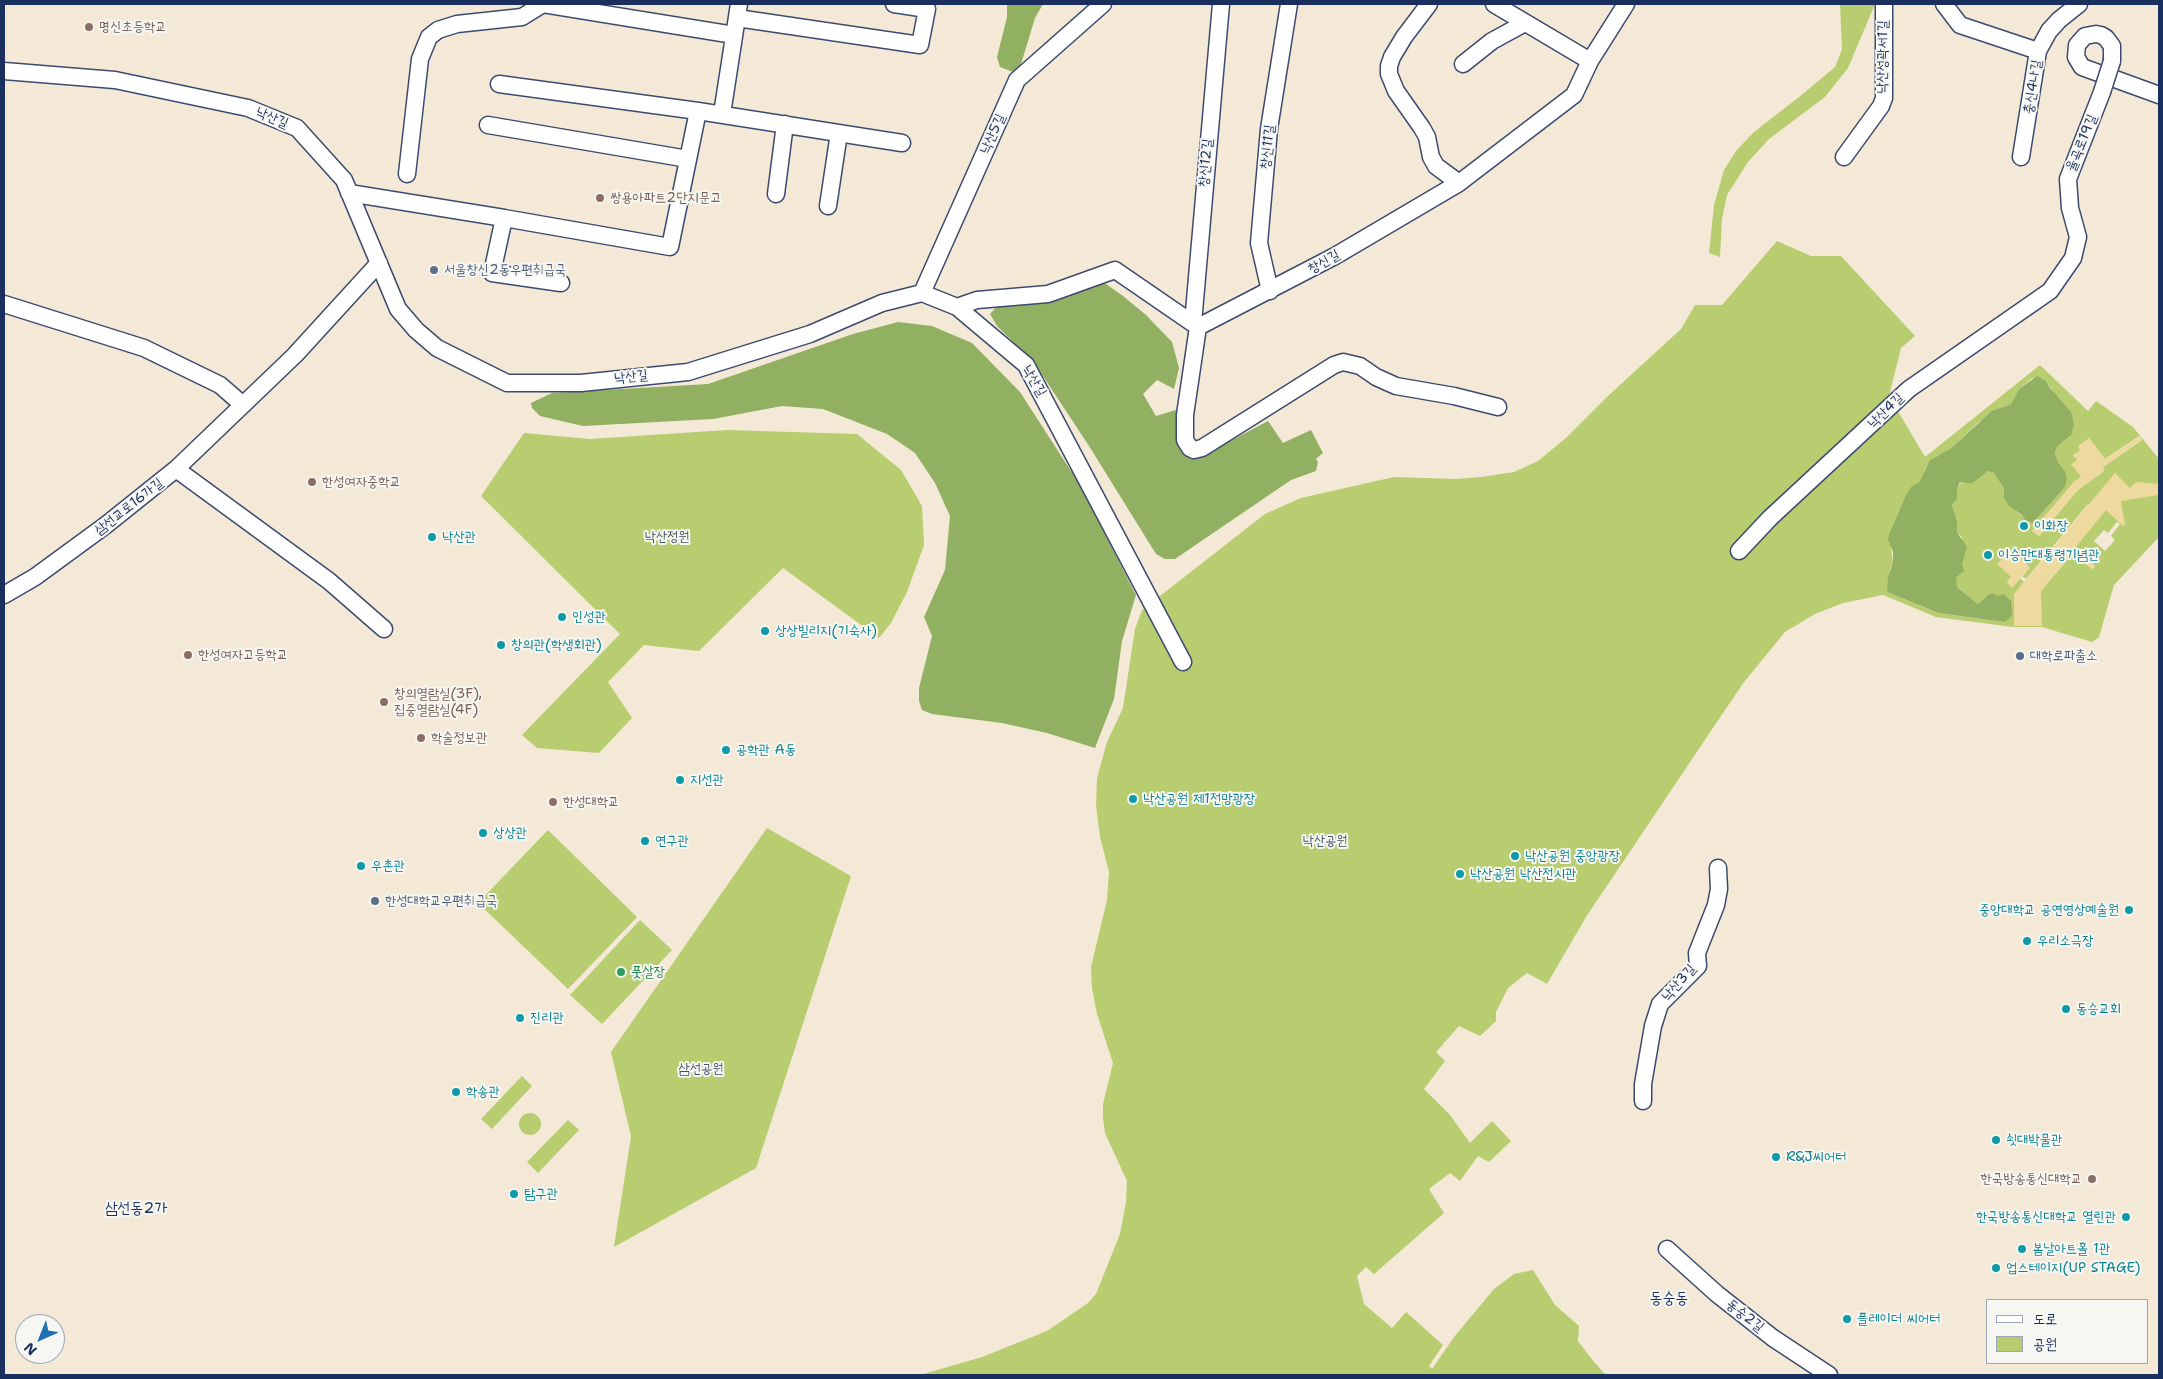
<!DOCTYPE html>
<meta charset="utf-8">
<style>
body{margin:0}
#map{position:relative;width:2163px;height:1379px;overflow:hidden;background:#f3e9d6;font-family:"Shantell Sans","Poor Story",sans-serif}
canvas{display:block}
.frame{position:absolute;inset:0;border:5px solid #1b2f5e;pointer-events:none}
.legend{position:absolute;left:1986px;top:1299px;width:162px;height:65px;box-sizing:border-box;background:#f6f6f2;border:1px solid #9ea6b7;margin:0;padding:6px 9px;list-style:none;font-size:15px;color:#1b2f5e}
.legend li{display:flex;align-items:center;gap:10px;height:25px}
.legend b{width:25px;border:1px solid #9ea6b7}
.north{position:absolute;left:15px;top:1314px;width:50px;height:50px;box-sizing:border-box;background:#f6f6f2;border:1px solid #9ea6b7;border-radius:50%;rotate:224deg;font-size:14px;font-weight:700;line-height:20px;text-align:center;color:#1b2f5e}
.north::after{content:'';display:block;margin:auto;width:18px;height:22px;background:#1f6fb2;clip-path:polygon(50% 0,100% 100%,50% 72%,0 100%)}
</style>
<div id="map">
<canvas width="2163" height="1379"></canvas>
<div class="frame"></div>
<ul class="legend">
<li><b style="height:6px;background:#fff"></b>도로</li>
<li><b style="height:14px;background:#b8cc70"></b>공원</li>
</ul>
<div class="north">N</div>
</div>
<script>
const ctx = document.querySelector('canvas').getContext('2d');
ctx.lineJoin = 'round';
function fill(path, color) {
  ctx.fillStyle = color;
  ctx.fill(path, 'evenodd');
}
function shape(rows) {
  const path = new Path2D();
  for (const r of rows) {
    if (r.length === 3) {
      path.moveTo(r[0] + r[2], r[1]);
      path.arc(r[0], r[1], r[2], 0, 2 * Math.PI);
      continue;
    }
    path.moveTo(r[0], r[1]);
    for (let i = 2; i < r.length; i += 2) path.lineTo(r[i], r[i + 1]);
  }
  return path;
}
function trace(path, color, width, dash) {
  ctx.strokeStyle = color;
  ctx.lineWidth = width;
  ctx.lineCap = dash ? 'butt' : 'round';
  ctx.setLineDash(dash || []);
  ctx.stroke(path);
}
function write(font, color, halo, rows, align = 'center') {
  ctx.font = font + ' "Shantell Sans","Poor Story",sans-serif';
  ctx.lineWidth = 4;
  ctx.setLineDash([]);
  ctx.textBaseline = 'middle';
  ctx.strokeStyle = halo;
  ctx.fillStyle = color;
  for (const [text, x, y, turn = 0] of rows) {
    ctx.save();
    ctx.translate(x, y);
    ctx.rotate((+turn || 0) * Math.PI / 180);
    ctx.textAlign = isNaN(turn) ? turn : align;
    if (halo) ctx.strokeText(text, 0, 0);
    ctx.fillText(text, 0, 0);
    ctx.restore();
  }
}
fill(shape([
 [1840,4,1875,4,1848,68,1825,97,1769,139,1748,162,1727,195,1722,219,1720,257,1709,253,1714,205,1724,170,1736,151,1754,132,1799,97,1835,67,1842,49],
 [1777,241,1811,256,1841,256,1915,336,1901,348,1889,396,1925,457,2040,365,2088,411,2096,401,2133,427,2159,459,2159,537,2114,585,2099,637,2092,642,2042,627,2013,627,1936,617,1883,595,1843,603,1815,614,1785,632,1744,682,1725,710,1586,917,1547,984,1527,973,1508,988,1496,1012,1496,1021,1480,1036,1459,1026,1436,1052,1445,1061,1424,1089,1450,1115,1470,1143,1492,1121,1511,1141,1489,1162,1478,1156,1460,1181,1450,1173,1429,1189,1444,1213,1374,1274,1366,1267,1357,1276,1364,1304,1392,1328,1406,1312,1443,1345,1429,1366,1432,1369,1454,1337,1494,1289,1514,1274,1533,1270,1555,1305,1579,1326,1578,1341,1594,1362,1604,1373,1610,1375,920,1375,982,1357,1047,1331,1088,1303,1096,1294,1120,1234,1126,1202,1127,1181,1105,1133,1103,1118,1103,1104,1113,1063,1097,1014,1092,988,1091,967,1107,900,1109,872,1100,837,1096,805,1097,778,1107,742,1123,708,1135,629,1142,610,1265,514,1301,498,1394,477,1456,479,1481,477,1514,472,1538,461,1567,437,1608,396,1681,329,1695,305,1722,305],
 [2032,378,2046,381,2054,393,2071,435,2057,447,2055,453,2058,462,2065,471,2065,487,2033,523,2018,513,2004,498,2004,489,1994,473,1988,471,1972,484,1961,482,1957,490,1957,499,1952,505,1957,521,1957,532,1962,537,1962,573,1956,578,1955,583,1957,587,1978,604,1989,594,1993,593,1998,596,2004,622,1937,613,1887,592,1890,569,1893,562,1889,534,1905,497,1919,482,1926,467,1936,456,1942,455,1950,449,1979,422,2002,407,2011,404,2019,389],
 [2139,436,2142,440,2103,467,2104,471,2078,490,2039,536,2033,531,2073,483,2081,477,2077,460,2080,450,2089,438,2105,459],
 [2088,504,2101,515,2074,549,2095,566,2092,569,2073,553,2041,591,2014,595,2024,582,2020,578,2012,587,2007,582,2011,577,2011,549,2029,567,2022,576,2026,579],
 [2117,522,2120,524,2111,536,2115,540,2105,551,2094,541,2104,530,2108,533],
 [727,430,857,434,901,470,922,506,924,545,907,592,891,623,879,638,783,568,699,651,644,645,608,682,632,718,599,753,537,748,522,735,620,634,481,496,524,433,590,439],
 [767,828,851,876,756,1168,614,1247,631,1136,611,1052],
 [548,830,637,917,568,989,478,903],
 [640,920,672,950,602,1024,570,995],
 [522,1076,532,1086,492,1129,481,1119],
 [530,1124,11],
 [568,1120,579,1130,538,1173,527,1162]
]), '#b8cc70');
fill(shape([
 [1007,4,1043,4,1035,18,1021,64,1013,72,1000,67,997,57,1007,17],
 [1094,282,1106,284,1123,296,1146,315,1172,342,1179,368,1174,389,1157,380,1143,394,1156,416,1176,410,1177,440,1185,456,1200,457,1268,421,1283,443,1311,430,1323,453,1316,459,1318,462,1316,471,1291,480,1175,559,1165,559,1156,554,1089,446,1033,361,997,326,990,314,1001,302],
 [898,322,932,326,972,343,1020,392,1080,485,1136,595,1122,641,1114,699,1095,748,1047,733,1002,723,932,714,922,710,919,701,919,688,932,636,924,617,945,570,950,516,935,483,915,453,887,434,823,409,782,406,713,419,583,426,540,416,532,408,531,403,552,393,708,384,853,334],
 [2037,376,2046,381,2050,388,2071,412,2074,425,2071,435,2057,447,2055,453,2058,462,2065,471,2067,478,2065,487,2033,523,2026,521,2022,515,2009,506,2004,498,2004,489,1994,473,1988,471,1972,484,1960,482,1957,490,1957,499,1952,505,1957,521,1957,532,1967,547,1962,564,1964,571,1956,578,1957,587,1978,604,1989,594,1993,593,1998,596,2004,594,2011,601,2012,614,2009,619,2004,622,1938,613,1887,592,1888,577,1893,562,1893,552,1888,540,1889,534,1905,497,1912,486,1919,482,1930,460,1950,449,1992,411,2011,404,2019,389]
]), '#92b062');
fill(shape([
 [2140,436,2142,440,2103,467,2104,471,2078,490,2039,536,2032,531,2073,483,2081,477,2071,464,2077,460,2073,455,2080,450,2078,446,2089,438,2105,459],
 [2115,473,2130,488,2136,482,2159,484,2159,495,2121,501,2125,525,2123,526,2106,510,2074,549,2095,566,2092,569,2072,553,2041,591,2042,626,2014,626,2014,594],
 [2011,549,2030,568,2012,588,2007,582,2011,577,1997,564]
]), '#eeda9e');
const street = shape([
 [543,4,734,35],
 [1429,4,1404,37,1392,57,1389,66,1389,74,1396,91,1422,128,1427,137,1431,157,1436,166,1459,183],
 [1494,4,1590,61],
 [1944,4,1960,25,2038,51],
 [737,18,920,45,927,9,894,4],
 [2112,61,2112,46,2106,38,2101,35,2096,34,2085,36,2077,45,2076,57,2082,67,2159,95],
 [1463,64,1492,41,1525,23],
 [4,71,115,80,248,108,297,128,344,180,398,309,416,330,437,348,507,383,581,383,688,372,810,334,882,303,922,293,957,307,1026,365,1183,662],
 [499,84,698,111],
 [722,114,739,4],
 [488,125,688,159],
 [1844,157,1881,106,1884,98,1884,4],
 [2021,157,2038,51,2049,31,2059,20,2079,4],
 [407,174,420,59,429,37,438,30,457,24,522,17,543,4],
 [349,193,504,218,492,273,561,283],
 [776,194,785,124],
 [828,206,839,133],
 [504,218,670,247,698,111,902,143],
 [1270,291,1259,243,1269,129,1289,4],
 [922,293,1017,80,1103,4],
 [4,304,144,348,220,385,243,405],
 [957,307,977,300,1048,294,1115,270,1198,327,1335,256,1459,183,1574,95,1590,61,1626,4],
 [1193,323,1221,4],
 [1198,327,1185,415,1185,440,1190,448,1194,450,1202,448,1334,365,1343,362,1360,366,1376,377,1396,386,1454,396,1498,407],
 [176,469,329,581,384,629],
 [1739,551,1770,518,1909,389,2050,291,2073,258,2078,237,2070,208,2068,179,2102,92],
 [4,595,35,577,106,525,176,469,295,355,379,263],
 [1643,1101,1643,1084,1653,1026,1660,1004,1698,966,1697,953,1716,905,1719,889,1718,868],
 [1667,1249,1717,1294,1773,1338,1829,1375]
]);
trace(street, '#3b4b70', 19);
trace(street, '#fff', 16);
const streetBridge = shape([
 [2102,92,2112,61]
]);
trace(streetBridge, '#3b4b70', 19, []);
trace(streetBridge, '#fff', 16);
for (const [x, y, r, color] of [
 [89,27,5,"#8d6e63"],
 [600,198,5,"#8d6e63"],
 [434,270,5,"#5c6f8a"],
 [312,482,5,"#8d6e63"],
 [2024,526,5,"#0f9aa8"],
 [432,537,5,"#0f9aa8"],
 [1988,555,5,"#0f9aa8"],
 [562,617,5,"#0f9aa8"],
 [765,631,5,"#0f9aa8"],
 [501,645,5,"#0f9aa8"],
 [188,655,5,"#8d6e63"],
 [2020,656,5,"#5c6f8a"],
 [384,702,5,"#8d6e63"],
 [421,738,5,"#8d6e63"],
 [726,750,5,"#0f9aa8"],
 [680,780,5,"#0f9aa8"],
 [1133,799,5,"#0f9aa8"],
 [553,802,5,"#8d6e63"],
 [483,833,5,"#0f9aa8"],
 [645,841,5,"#0f9aa8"],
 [1515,856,5,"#0f9aa8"],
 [361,866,5,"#0f9aa8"],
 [1460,874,5,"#0f9aa8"],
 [375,901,5,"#5c6f8a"],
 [2129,910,5,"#0f9aa8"],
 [2027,941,5,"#0f9aa8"],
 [621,972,5,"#2e9e5b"],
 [2066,1009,5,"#0f9aa8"],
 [520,1018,5,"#0f9aa8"],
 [456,1092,5,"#0f9aa8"],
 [1996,1140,5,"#0f9aa8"],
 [1776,1157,5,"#0f9aa8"],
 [2092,1179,5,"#8d6e63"],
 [514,1194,5,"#0f9aa8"],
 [2126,1217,5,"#0f9aa8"],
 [2022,1249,5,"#0f9aa8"],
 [1996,1268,5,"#0f9aa8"],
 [1847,1319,5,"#0f9aa8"]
]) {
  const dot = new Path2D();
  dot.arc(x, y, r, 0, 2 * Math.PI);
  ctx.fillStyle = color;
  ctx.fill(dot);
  trace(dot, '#f6f6f2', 2);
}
write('14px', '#785e54', '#f6f6f2', [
 ["명신초등학교",99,27],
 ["쌍용아파트2단지문고",610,198],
 ["한성여자중학교",322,482],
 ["한성여자고등학교",198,655],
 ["창의열람실(3F),",394,694],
 ["집중열람실(4F)",394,710],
 ["학술정보관",431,738],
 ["한성대학교",563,802],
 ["한국방송통신대학교",2082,1179,"right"]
], 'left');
write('14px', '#1b2f5e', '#f6f6f2', [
 ["낙산성곽서1길",1883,57,-89],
 ["충신4나길",2033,87,-81],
 ["낙산길",272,118,23],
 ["낙산5길",993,134,-66],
 ["율곡로19길",2082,143,-68],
 ["창신11길",1268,147,-84],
 ["창신12길",1206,163,-85],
 ["창신길",1324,262,-29],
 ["낙산길",631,377,-6],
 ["낙산길",1034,381,59],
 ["낙산4길",1886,411,-44],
 ["삼선교로16가길",129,507,-38],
 ["낙산3길",1679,983,-49],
 ["동숭2길",1745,1316,38]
]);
write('14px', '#4e5e75', '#f6f6f2', [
 ["서울창신2동우편취급국",444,270],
 ["대학로파출소",2030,656],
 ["한성대학교우편취급국",385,901]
], 'left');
write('14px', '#0d838f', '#f6f6f2', [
 ["이화장",2034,526],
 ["낙산관",442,537],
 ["이승만대통령기념관",1998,555],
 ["인성관",572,617],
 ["상상빌리지(기숙사)",775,631],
 ["창의관(학생회관)",511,645],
 ["공학관 A동",736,750],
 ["지선관",690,780],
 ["낙산공원 제1전망광장",1143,799],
 ["상상관",493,833],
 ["연구관",655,841],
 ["낙산공원 중앙광장",1525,856],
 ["우촌관",371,866],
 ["낙산공원 낙산전시관",1470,874],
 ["중앙대학교 공연영상예술원",2119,910,"right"],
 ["우리소극장",2037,941],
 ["동승교회",2076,1009],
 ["진리관",530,1018],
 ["학송관",466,1092],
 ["쇳대박물관",2006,1140],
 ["R&J씨어터",1786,1157],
 ["탐구관",524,1194],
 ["한국방송통신대학교 열린관",2116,1217,"right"],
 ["봄날아트홀 1관",2032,1249],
 ["업스테이지(UP STAGE)",2006,1268],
 ["플레이더 씨어터",1857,1319]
], 'left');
write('14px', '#425662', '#f6f6f2', [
 ["낙산정원",667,537],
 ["낙산공원",1325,841],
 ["삼선공원",701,1069]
]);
write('14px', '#27864d', '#f6f6f2', [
 ["풋살장",631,972]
], 'left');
write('16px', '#1b2f5e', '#f6f6f2', [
 ["삼선동2가",136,1209],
 ["동숭동",1669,1299]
]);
</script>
